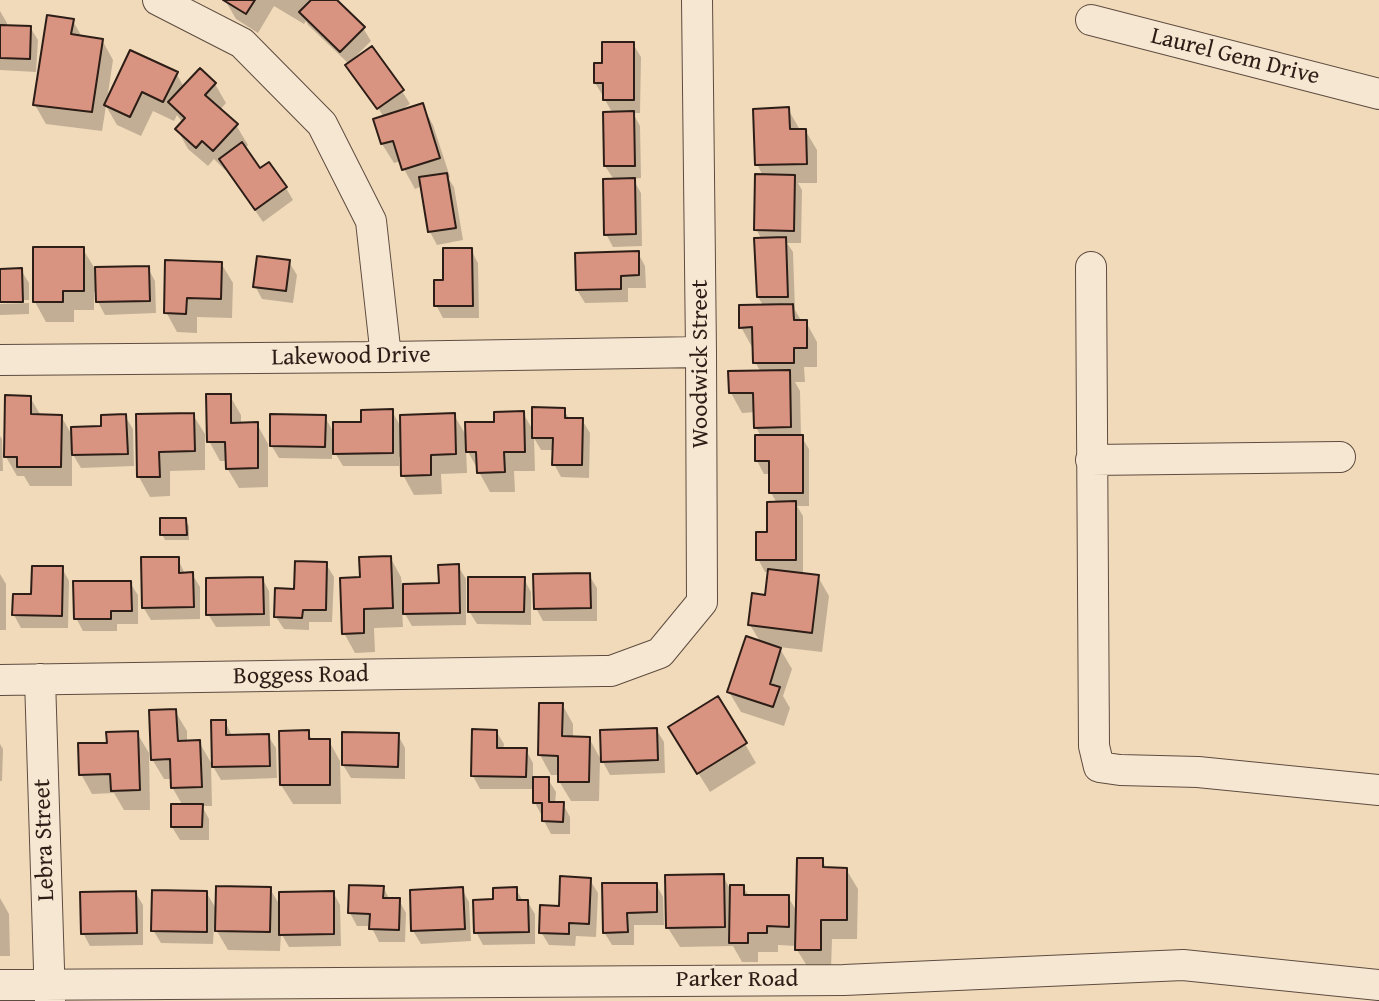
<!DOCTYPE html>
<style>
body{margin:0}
canvas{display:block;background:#f1dab9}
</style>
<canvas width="1379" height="1001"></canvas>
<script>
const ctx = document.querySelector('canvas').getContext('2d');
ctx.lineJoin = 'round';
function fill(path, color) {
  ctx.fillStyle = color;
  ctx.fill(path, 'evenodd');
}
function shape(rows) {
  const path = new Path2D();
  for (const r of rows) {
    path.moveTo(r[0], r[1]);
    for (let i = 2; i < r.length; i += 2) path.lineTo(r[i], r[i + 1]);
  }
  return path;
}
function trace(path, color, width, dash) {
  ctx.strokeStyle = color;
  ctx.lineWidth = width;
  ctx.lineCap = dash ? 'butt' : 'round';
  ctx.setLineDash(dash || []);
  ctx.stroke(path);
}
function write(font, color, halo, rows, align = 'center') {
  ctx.font = font + ' "Gentium Book Plus",serif';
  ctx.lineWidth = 5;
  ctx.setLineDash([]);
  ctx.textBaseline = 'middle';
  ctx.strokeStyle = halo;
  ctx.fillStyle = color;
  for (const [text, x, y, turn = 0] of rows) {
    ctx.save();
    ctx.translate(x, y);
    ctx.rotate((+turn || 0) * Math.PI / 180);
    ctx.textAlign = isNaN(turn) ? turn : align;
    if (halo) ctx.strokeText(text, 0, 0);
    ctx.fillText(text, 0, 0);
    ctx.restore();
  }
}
fill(shape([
 [225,0,334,0,363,28,371,41,352,60,402,91,410,104,398,112,422,105,433,125,450,177,448,178,454,187,463,240,437,245,430,232,422,186,415,189,404,169,401,161,394,163,382,144,375,120,383,123,383,116,374,101,372,102,355,79,347,66,349,64,308,25,306,21,304,24,274,6,258,33,236,19],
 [0,11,7,23,7,27,30,27,38,40,36,72,0,70],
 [73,21,82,37,102,40,113,60,107,100,176,73,184,87,215,84,226,103,220,110,236,125,248,145,244,149,260,171,286,188,293,200,263,222,226,168,225,170,214,159,208,166,188,149,177,129,183,123,177,115,174,121,153,111,141,136,117,125,106,106,102,131,46,124,35,105],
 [633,44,641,57,640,113,633,113,640,126,641,178,633,179,641,193,642,246,613,247,606,234,614,180,605,166,613,114,605,100,605,96,603,96,595,83,604,65],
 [788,109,800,130,805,130,817,150,817,183,798,183,802,190,801,243,787,243,793,252,795,310,802,322,806,322,817,342,817,367,804,367,805,382,795,382,800,391,801,436,809,449,809,506,797,506,803,516,803,575,818,577,829,596,822,652,779,647,792,669,783,696,790,708,784,726,741,712,729,692,761,643,750,625,767,597,770,572,765,572,758,559,769,534,777,503,771,493,771,474,764,474,757,461,761,437,756,427,755,412,742,413,731,393,761,372,755,362,755,347,752,347,741,327,764,307,758,297,762,240,756,229,763,176,757,164],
 [83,249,95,269,148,268,155,281,156,313,105,315,98,302,98,292,94,292,94,310,74,310,74,322,46,322,35,302],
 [471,250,478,263,479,318,443,318,436,305,445,282],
 [638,253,645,266,646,288,628,288,628,302,585,303,577,290,577,254],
 [289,262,297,275,293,303,262,299,255,286],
 [221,263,233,283,232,318,197,317,197,333,177,332,166,312],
 [0,270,21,270,29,283,29,300,0,300],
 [29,303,29,314,0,315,0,304],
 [230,396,241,415,241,424,257,424,268,444,268,487,239,488,227,468,227,461,220,461,209,441],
 [30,397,41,416,61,416,73,437,103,428,125,416,133,429,134,466,81,468,72,453,72,486,30,486,24,476,17,476,6,457],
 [564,410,570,420,582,420,590,433,589,478,561,477,554,464,554,450,541,450,534,438,535,471,514,471,515,492,490,492,466,448,467,473,441,474,442,494,414,495,403,475,403,457,399,457,399,466,343,466,332,448,332,459,279,458,271,445,325,417,335,435,392,411,402,429,454,415,467,437,496,423,523,413,534,432],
 [193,415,205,434,205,470,170,471,170,496,150,497,139,477,138,416],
 [0,436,2,439,3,471,0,471],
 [185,520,189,526,189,540,165,540,162,534],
 [390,557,401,577,402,586,440,585,458,566,466,579,466,625,412,626,402,609,403,627,374,628,375,652,355,653,344,633,362,579],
 [178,559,185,574,192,574,200,587,200,619,151,620,143,607],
 [326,564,334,577,332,622,309,622,309,630,284,629,276,617,296,591],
 [62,568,69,581,68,628,21,628,14,615],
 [0,574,6,584,6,630,0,630],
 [589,575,597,588,597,621,543,621,536,608],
 [262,578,269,591,270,626,216,627,208,614],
 [524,579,531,592,531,625,477,624,469,611],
 [130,583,138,595,138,624,117,624,117,631,83,631,76,618],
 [562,704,573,724,573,738,589,738,600,758,599,801,571,801,559,781,559,775,551,775,540,755],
 [175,711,187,731,187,742,199,742,213,766,225,721,232,736,268,736,276,748,277,778,221,780,211,763,212,806,202,806,209,819,209,840,180,840,172,827,183,806,172,787,172,779,164,779,152,759],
 [656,729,664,742,665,773,610,775,603,762],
 [496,731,504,744,503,750,526,750,533,763,533,779,548,779,556,792,555,804,563,804,570,817,570,834,551,834,544,821,544,816,542,816,535,803,535,789,480,789,473,776],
 [308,732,313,741,329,741,340,761,341,804,293,804,281,785],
 [137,733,149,753,150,810,124,810,114,793,92,794,81,774,108,744],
 [398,735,405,748,405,779,351,778,343,765],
 [0,744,3,749,2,781,0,781],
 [745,744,756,763,710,792,682,747],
 [822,860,827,869,846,869,858,889,857,939,832,939,831,970,809,969,797,950,797,946,778,945,778,952,758,952,758,962,742,962,733,946,680,947,668,928,723,876,729,887,743,887,749,896,788,897,798,913],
 [590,880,598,893,596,937,576,936,575,946,549,945,541,932,560,908],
 [656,884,663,897,664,925,634,925,634,945,612,945,604,932],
 [383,887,390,900,399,900,406,913,405,942,379,942,371,926,357,926,350,913],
 [270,889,281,907,333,892,340,905,341,946,289,947,281,933,280,951,228,950,214,926,213,944,161,943,153,930,206,892,217,910],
 [462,889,469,902,471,941,421,944,413,931],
 [516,889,523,901,527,901,535,914,535,944,483,945,476,932,495,901],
 [135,892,143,905,143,945,90,946,83,933],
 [0,898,9,914,10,956,0,956]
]), '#0003');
const building = shape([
 [223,0,255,0,246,14,223,0],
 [311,0,337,0,365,27,340,52,299,12,311,0],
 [47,15,74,19,71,34,103,39,92,112,33,105,47,15],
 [0,25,31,26,30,59,0,58,0,25],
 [602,42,634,42,634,100,603,100,603,83,594,83,594,63,602,63,602,42],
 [372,46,404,90,377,109,345,65,372,46],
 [130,50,178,72,163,102,142,92,130,117,104,105,130,50],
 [200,68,216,83,205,95,238,124,213,151,202,141,196,148,175,129,185,118,168,102,200,68],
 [423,103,440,158,402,170,393,141,381,144,373,119,423,103],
 [789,107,790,129,806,129,807,164,755,165,753,109,789,107],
 [634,111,635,166,604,166,603,112,634,111],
 [242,142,260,168,269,162,287,187,255,210,219,159,242,142],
 [447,173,456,228,428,232,419,177,447,173],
 [755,174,795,175,794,231,754,230,755,174],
 [635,178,636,234,604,235,603,179,635,178],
 [786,237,788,297,757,297,754,238,786,237],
 [33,247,84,247,84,291,63,291,63,302,33,302,33,247],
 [443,248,472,248,473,306,434,306,434,280,443,280,443,248],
 [639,251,639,275,621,276,621,289,576,290,575,253,639,251],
 [257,256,290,260,286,291,253,287,257,256],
 [165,260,222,262,221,299,187,298,186,314,164,313,165,260],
 [149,266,150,301,96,302,95,267,149,266],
 [22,268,23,302,0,302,0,269,22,268],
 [793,304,794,320,807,320,807,348,794,348,794,363,753,363,752,327,739,328,739,305,793,304],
 [790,370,791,427,754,428,753,393,729,393,728,371,790,370],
 [206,394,231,394,231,423,258,422,258,468,226,469,225,442,207,442,206,394],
 [5,395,31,396,31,414,62,415,61,467,17,467,17,457,4,457,5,395],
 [532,407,565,408,565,418,583,418,582,465,552,465,553,438,532,438,532,407],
 [393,409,393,453,333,454,333,422,361,422,361,410,393,409],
 [524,411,525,452,504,452,505,472,477,473,476,452,466,452,465,422,494,422,494,412,524,411],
 [194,413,195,451,159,452,160,477,137,477,136,414,194,413],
 [455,413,456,454,431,455,431,475,401,476,400,415,455,413],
 [126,414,128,454,72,455,71,427,101,426,101,415,126,414],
 [270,414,326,415,325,447,270,446,270,414],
 [755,435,803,435,803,493,769,493,769,461,755,461,755,435],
 [796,501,796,560,756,560,756,532,767,532,767,502,796,501],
 [160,518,186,518,187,535,160,535,160,518],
 [391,556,393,608,364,609,364,633,342,634,340,578,360,577,359,557,391,556],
 [141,557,179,557,179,573,193,572,194,607,142,608,141,557],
 [295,561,327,562,326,610,303,610,302,618,274,617,275,588,294,589,295,561],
 [459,564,460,613,403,614,403,584,439,583,438,565,459,564],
 [32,566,63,566,62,616,12,615,13,594,31,594,32,566],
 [768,569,819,575,812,633,748,625,752,593,765,595,768,569],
 [590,573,591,608,534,609,533,574,590,573],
 [263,577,264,614,206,615,206,578,263,577],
 [468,577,525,577,524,612,468,612,468,577],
 [73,581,131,581,132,611,111,611,111,619,74,619,73,581],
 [746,636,781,648,770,684,780,687,773,707,727,692,746,636],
 [718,696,747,743,697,774,668,727,718,696],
 [539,703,563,703,562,736,590,737,589,782,558,782,558,756,538,755,539,703],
 [176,709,178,741,200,740,202,787,171,788,170,759,151,760,149,710,176,709],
 [211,720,226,720,226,735,269,734,270,766,212,767,211,720],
 [657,728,658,760,601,762,600,730,657,728],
 [472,729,497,730,497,748,527,748,526,777,471,776,472,729],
 [309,730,309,739,330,739,330,785,280,785,279,731,309,730],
 [138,731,140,790,111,791,110,774,79,775,78,743,107,743,106,732,138,731],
 [342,732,399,733,398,767,342,765,342,732],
 [533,777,549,777,549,802,564,802,563,822,542,821,542,803,533,803,533,777],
 [171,804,203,804,202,827,171,827,171,804],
 [797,858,823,858,823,867,847,868,847,920,821,920,821,950,795,950,797,858],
 [724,874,725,927,666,928,665,875,724,874],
 [560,876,591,878,589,924,569,923,569,934,539,933,540,905,559,906,560,876],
 [602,883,657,883,657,912,627,913,628,932,603,933,602,883],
 [349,885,384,886,383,898,400,898,399,930,369,929,370,914,348,913,349,885],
 [730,885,744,885,744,895,789,895,789,927,767,926,767,933,748,933,748,943,729,943,730,885],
 [216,886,271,887,270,932,215,931,216,886],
 [463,887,465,929,411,931,410,890,463,887],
 [517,887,517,900,528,900,529,932,474,933,473,900,493,899,493,888,517,887],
 [152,890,207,891,207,932,151,931,152,890],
 [136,891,137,933,81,934,80,892,136,891],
 [334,891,334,934,279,935,279,892,334,891]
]);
fill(building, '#d89481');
trace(building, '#2d1d17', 2);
const minor = shape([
 [158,0,242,43,322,124,371,221,386,357],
 [1091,20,1379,94],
 [1091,267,1094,746,1099,767,1120,770,1198,772,1379,790],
 [0,360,386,357,701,352],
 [1091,460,1340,457],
 [40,679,50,1001],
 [0,680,603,671,611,671,660,653,702,602,701,352,697,0],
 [0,985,844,980,1183,965,1379,985]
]);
trace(minor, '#5e4c40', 32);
trace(minor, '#f6e7d2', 30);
write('24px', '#2d1d17', '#f6e7d2', [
 ["Laurel Gem Drive",1235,57,14],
 ["Lakewood Drive",351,357,-1],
 ["Woodwick Street",701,364,-90],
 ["Boggess Road",301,676,-1],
 ["Lebra Street",45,840,-92],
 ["Parker Road",737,980]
]);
</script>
